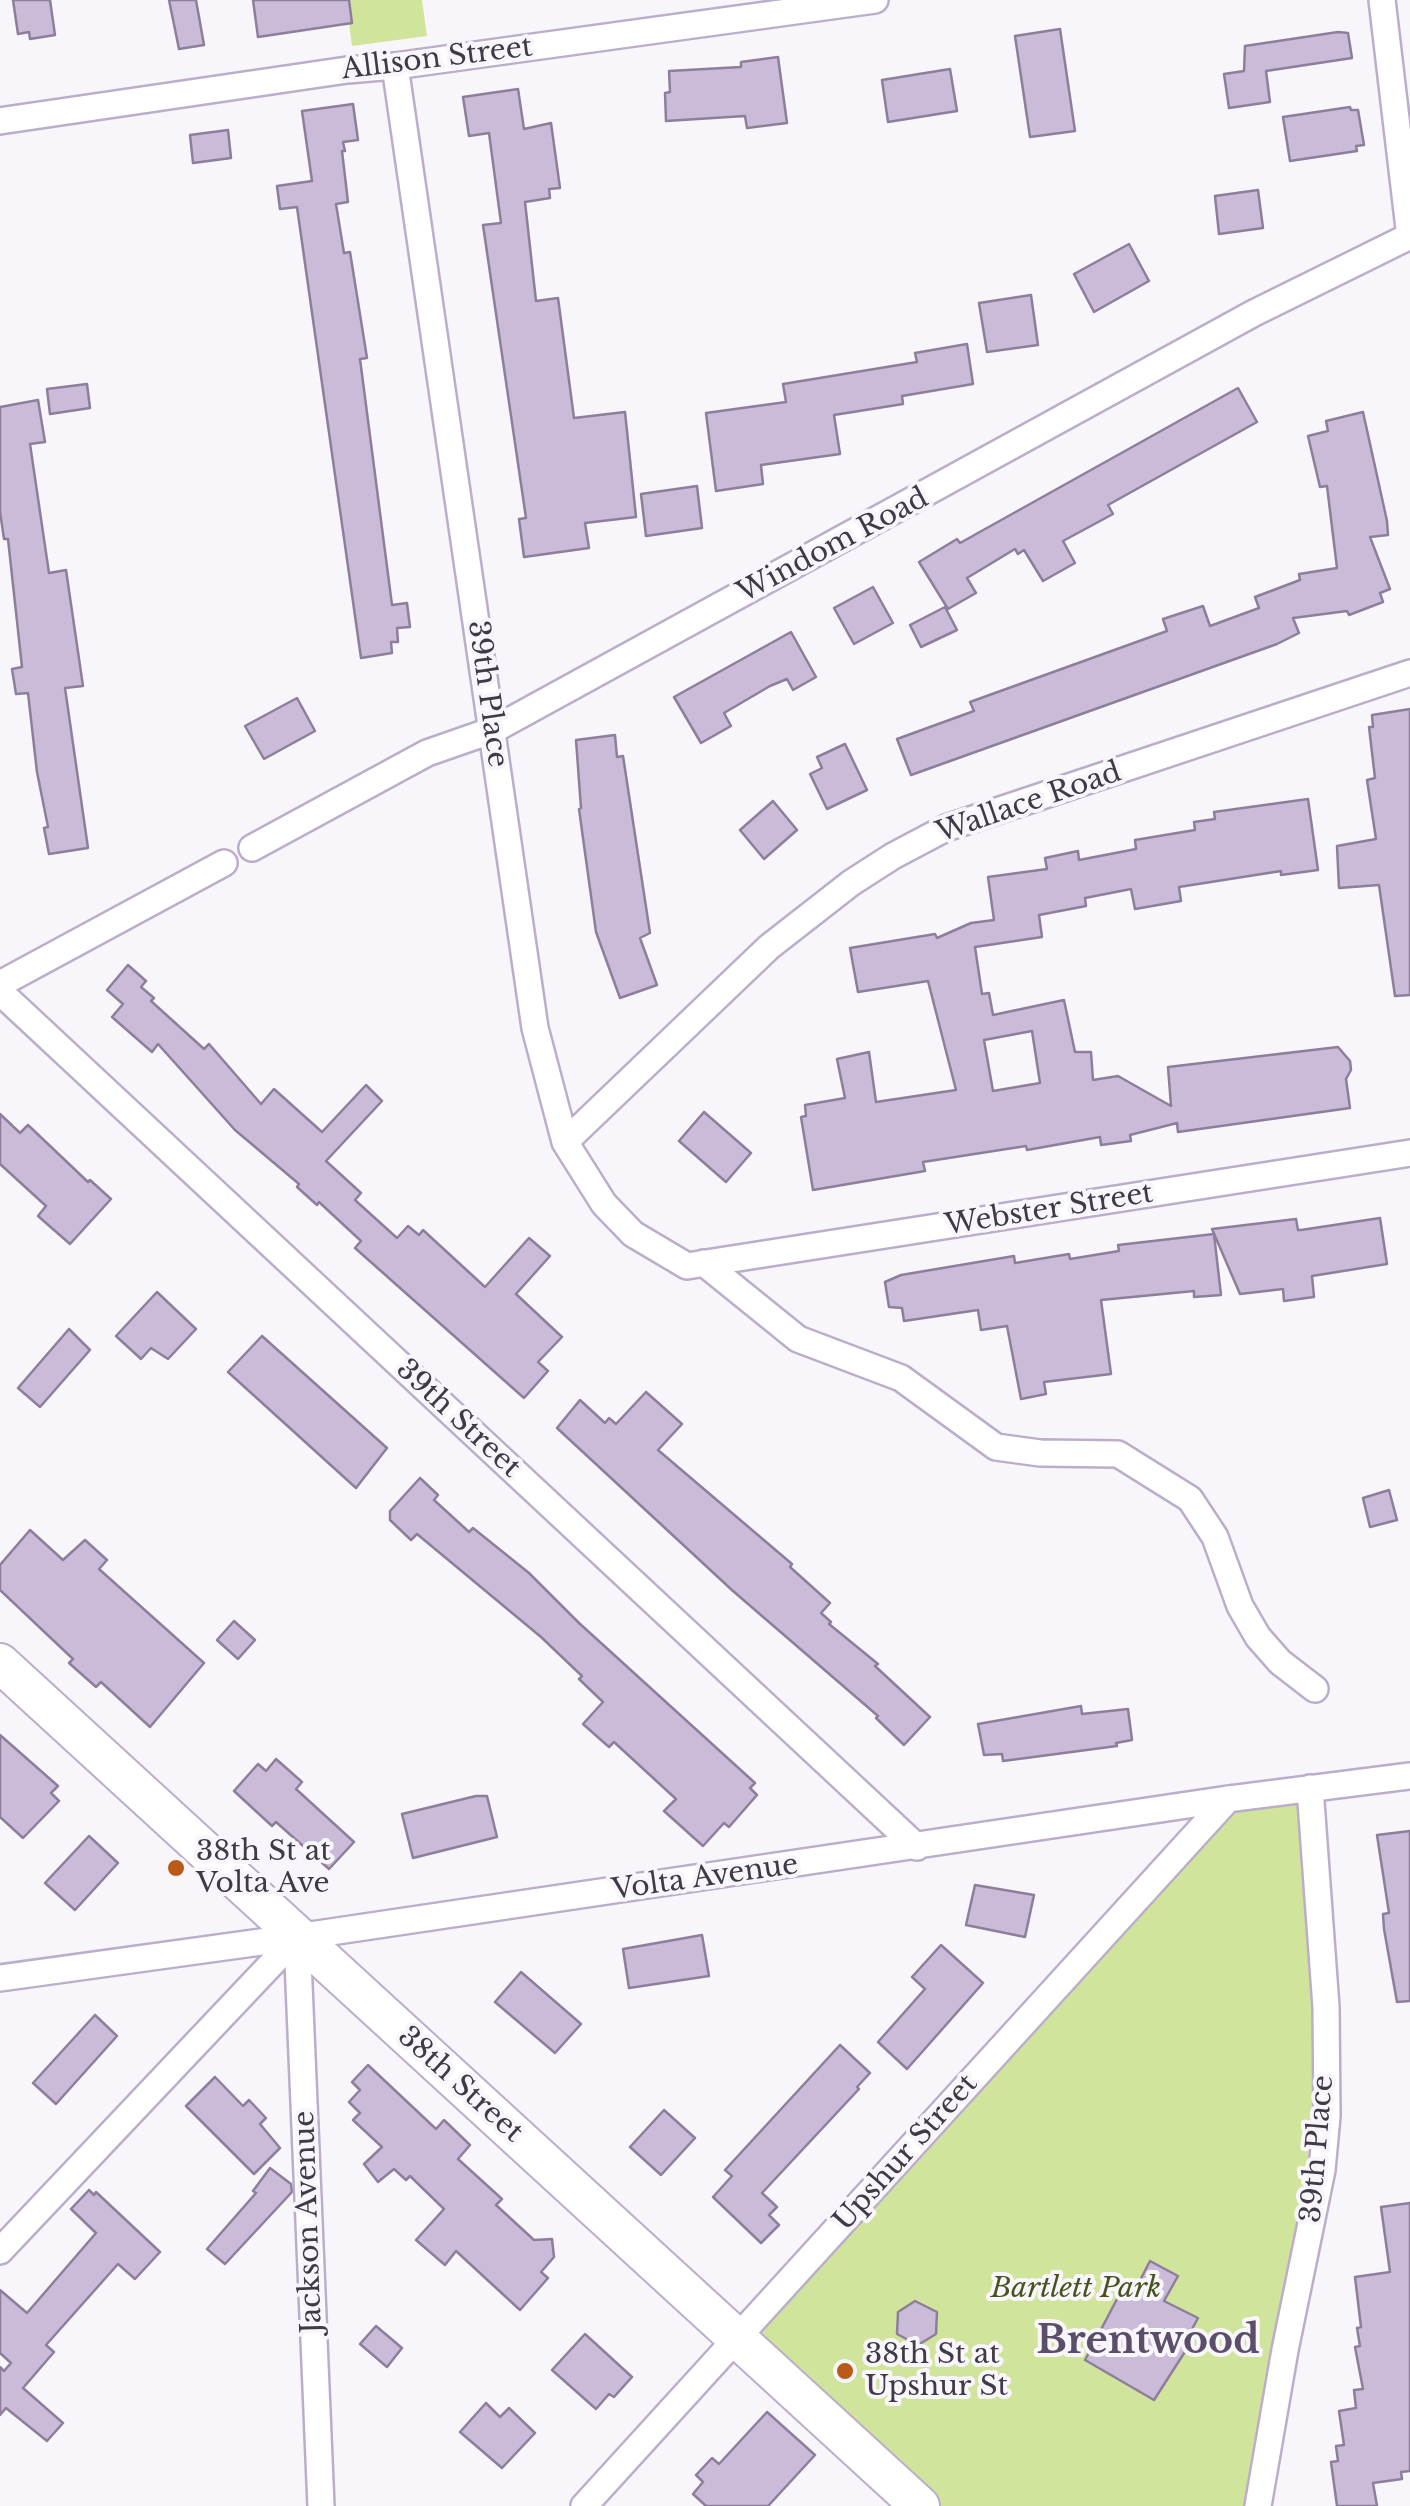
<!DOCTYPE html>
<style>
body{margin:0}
canvas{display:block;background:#f8f5fb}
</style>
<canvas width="1410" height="2506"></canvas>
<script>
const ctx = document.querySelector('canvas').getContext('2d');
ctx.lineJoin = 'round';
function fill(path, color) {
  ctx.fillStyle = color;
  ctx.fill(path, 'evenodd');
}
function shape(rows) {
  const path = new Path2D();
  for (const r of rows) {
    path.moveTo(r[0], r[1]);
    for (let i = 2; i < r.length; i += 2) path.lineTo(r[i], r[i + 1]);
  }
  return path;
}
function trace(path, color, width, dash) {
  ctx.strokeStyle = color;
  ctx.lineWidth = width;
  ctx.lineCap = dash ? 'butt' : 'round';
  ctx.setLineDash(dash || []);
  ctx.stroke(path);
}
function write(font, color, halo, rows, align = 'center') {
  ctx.font = font + ' "Libre Baskerville",serif';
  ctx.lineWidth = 8;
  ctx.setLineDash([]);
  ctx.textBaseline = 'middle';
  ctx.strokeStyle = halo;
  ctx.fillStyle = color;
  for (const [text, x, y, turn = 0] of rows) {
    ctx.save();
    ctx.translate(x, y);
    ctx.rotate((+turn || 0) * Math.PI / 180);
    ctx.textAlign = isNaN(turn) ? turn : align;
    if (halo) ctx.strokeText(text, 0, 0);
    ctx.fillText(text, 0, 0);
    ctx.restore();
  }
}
fill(shape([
 [346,0,422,0,427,36,352,46],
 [1310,1788,1327,2116,1258,2506,920,2506,739,2337,1228,1799]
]), '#d1e49b');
const building = shape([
 [13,0,50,0,55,35,30,39,29,32,18,34,13,0],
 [169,0,196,0,204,45,179,49,169,0],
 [253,0,349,0,352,23,258,37,253,0],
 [1060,29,1075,131,1030,137,1015,36,1060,29],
 [1338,32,1348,33,1352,58,1266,71,1270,102,1229,108,1224,74,1244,71,1245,46,1338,32],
 [778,57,787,123,747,128,745,116,666,121,665,93,670,92,669,71,741,67,741,62,778,57],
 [950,69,957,111,888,122,882,80,950,69],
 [518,89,524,129,551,123,560,188,549,189,550,198,525,202,536,301,558,298,574,418,625,412,636,517,585,523,589,548,524,557,519,519,526,518,483,225,501,223,489,133,469,136,463,97,518,89],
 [353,104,358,140,343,142,345,151,342,151,348,202,336,204,344,253,350,252,367,358,360,359,392,605,407,603,410,627,397,628,398,642,391,642,392,653,361,658,297,207,280,209,277,186,312,181,302,111,353,104],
 [1350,107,1351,110,1358,110,1364,145,1356,146,1357,151,1290,161,1283,117,1350,107],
 [228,130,231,158,193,163,190,135,228,130],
 [1258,190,1263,228,1219,234,1215,196,1258,190],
 [1129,244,1149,281,1094,312,1074,274,1129,244],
 [1031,295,1038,345,987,352,979,303,1031,295],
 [967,344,973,384,902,396,903,404,834,415,840,454,761,465,763,484,716,491,706,413,786,402,783,384,917,362,915,353,967,344],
 [87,384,90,408,50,414,47,389,87,384],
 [1238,388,1257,422,1108,505,1113,514,1063,541,1075,563,1043,581,1024,550,1018,554,1015,549,967,578,976,593,948,609,919,562,957,539,960,543,1238,388],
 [38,400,45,442,30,444,49,573,66,570,83,686,65,688,88,848,49,854,44,828,48,827,37,772,28,693,16,694,12,669,22,667,8,539,4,539,0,512,0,407,38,400],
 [1363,412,1387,521,1388,535,1370,537,1390,589,1380,593,1383,602,1349,615,1347,611,1293,618,1299,633,1277,644,911,775,897,739,974,711,970,702,1167,631,1163,619,1203,606,1210,626,1259,608,1255,597,1300,580,1299,574,1337,568,1327,486,1320,487,1308,436,1328,431,1326,421,1363,412],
 [697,486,702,528,646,536,641,494,697,486],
 [873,587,893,623,854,644,834,608,873,587],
 [945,607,957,630,921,647,910,625,945,607],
 [791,632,816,677,793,690,787,679,770,686,724,713,731,726,701,743,674,697,791,632],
 [297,698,315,731,264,759,245,726,297,698],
 [1410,709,1410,995,1395,996,1379,885,1339,888,1337,846,1376,839,1367,780,1375,778,1369,727,1373,727,1372,715,1410,709],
 [615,735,617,757,623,756,650,933,640,938,657,985,620,998,596,932,579,809,581,808,576,740,615,735],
 [845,744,867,790,827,809,810,774,822,768,817,757,845,744],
 [1308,799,1318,870,1281,875,1281,871,1179,887,1181,901,1135,909,1131,889,1085,898,1086,906,1039,915,1042,937,975,947,982,994,989,993,993,1015,1064,1000,1075,1052,1091,1052,1093,1080,1118,1076,1171,1106,1168,1067,1338,1047,1350,1061,1351,1070,1346,1079,1350,1108,1178,1132,1177,1123,1130,1135,1131,1141,1101,1145,1100,1137,1027,1150,1026,1146,923,1162,925,1171,813,1190,801,1117,806,1116,805,1105,845,1098,837,1059,869,1052,876,1102,956,1090,928,981,858,992,850,948,935,934,937,938,971,923,994,920,988,877,1047,869,1045,858,1078,851,1079,860,1136,849,1135,840,1195,830,1194,822,1215,819,1214,812,1308,799],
 [1032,1031,1040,1083,993,1091,984,1040,1032,1031],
 [773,801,797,830,764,859,740,830,773,801],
 [128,965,146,981,141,987,154,998,151,1001,204,1049,209,1044,261,1104,274,1089,322,1132,366,1085,382,1101,326,1161,361,1193,355,1200,397,1238,408,1226,419,1235,423,1230,485,1287,529,1238,550,1256,516,1294,562,1337,538,1362,548,1371,524,1398,355,1248,361,1241,319,1202,317,1205,297,1187,299,1184,235,1130,158,1044,152,1052,112,1017,123,1004,107,990,128,965],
 [704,1112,751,1153,726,1182,679,1141,704,1112],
 [0,1114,20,1133,28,1125,88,1182,90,1180,111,1199,70,1244,38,1216,46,1206,0,1164,0,1114],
 [1380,1218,1387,1264,1312,1276,1314,1297,1284,1301,1283,1289,1240,1294,1212,1229,1296,1219,1298,1230,1301,1230,1380,1218],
 [1214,1234,1221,1295,1194,1297,1194,1291,1101,1300,1111,1374,1044,1382,1046,1394,1021,1399,1007,1326,981,1330,978,1310,904,1321,902,1308,889,1307,885,1282,901,1275,1014,1256,1015,1263,1069,1254,1070,1259,1119,1251,1118,1245,1214,1234],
 [157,1292,196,1329,168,1359,151,1348,141,1359,116,1336,157,1292],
 [69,1329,90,1350,40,1407,18,1388,69,1329],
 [262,1336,387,1448,356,1488,228,1372,262,1336],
 [646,1392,682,1424,658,1450,792,1564,790,1567,830,1603,821,1613,831,1622,829,1624,878,1664,875,1666,930,1717,904,1745,876,1718,878,1716,733,1591,557,1428,580,1400,605,1423,609,1418,616,1424,646,1392],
 [420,1478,438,1495,434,1500,469,1532,473,1528,529,1573,579,1623,755,1783,750,1788,757,1795,729,1827,724,1823,703,1846,664,1811,676,1799,614,1742,609,1747,583,1724,603,1702,579,1679,582,1676,541,1637,417,1534,411,1540,390,1520,390,1511,420,1478],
 [1389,1490,1397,1520,1370,1527,1363,1498,1389,1490],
 [30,1530,63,1560,85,1540,107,1560,99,1569,204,1663,150,1727,101,1682,96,1687,69,1663,73,1659,0,1590,0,1565,30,1530],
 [234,1621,255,1640,238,1659,217,1640,234,1621],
 [1081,1706,1082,1714,1128,1709,1132,1740,1116,1743,1117,1746,1003,1761,1002,1754,984,1755,978,1724,1081,1706],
 [0,1735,58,1786,51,1793,59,1801,23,1838,0,1817,0,1735],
 [276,1759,302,1782,296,1789,354,1842,329,1869,276,1822,272,1826,234,1791,258,1764,266,1771,276,1759],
 [476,1796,487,1796,497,1837,413,1858,402,1814,476,1796],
 [1410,1831,1410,2001,1397,2002,1384,1929,1383,1914,1389,1913,1377,1835,1410,1831],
 [89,1836,118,1863,75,1910,45,1883,89,1836],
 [975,1885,1034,1895,1025,1937,966,1925,975,1885],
 [702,1935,709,1976,629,1988,623,1949,702,1935],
 [941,1945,983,1983,907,2069,878,2042,925,1989,912,1977,941,1945],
 [521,1972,581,2024,555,2053,495,2002,521,1972],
 [95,2015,117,2036,56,2104,33,2083,95,2015],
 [840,2045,870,2073,857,2087,859,2089,762,2193,777,2207,769,2215,779,2225,761,2243,713,2197,732,2176,725,2170,840,2045],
 [368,2065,436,2129,444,2120,470,2145,458,2159,502,2199,496,2205,534,2240,552,2239,554,2257,541,2272,548,2278,520,2310,456,2251,445,2265,416,2240,444,2209,410,2176,406,2180,394,2169,378,2182,364,2164,382,2147,353,2120,360,2113,349,2102,360,2090,352,2082,368,2065],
 [215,2077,243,2106,249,2100,266,2118,260,2124,280,2148,254,2174,186,2106,215,2077],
 [664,2110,695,2138,661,2175,630,2147,664,2110],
 [270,2168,291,2184,292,2192,225,2264,207,2249,256,2193,253,2191,270,2168],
 [89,2190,94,2195,96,2192,160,2252,135,2279,118,2264,46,2345,54,2352,23,2388,63,2423,47,2441,6,2408,0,2415,0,2367,4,2371,11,2363,0,2353,0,2290,27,2313,96,2233,71,2209,89,2190],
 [1410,2203,1410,2471,1401,2472,1402,2479,1373,2483,1377,2506,1337,2506,1331,2462,1338,2461,1336,2446,1344,2445,1339,2411,1356,2408,1354,2390,1363,2389,1355,2347,1360,2346,1357,2328,1361,2327,1355,2277,1390,2272,1381,2207,1410,2203],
 [1150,2261,1178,2276,1164,2301,1198,2318,1184,2344,1188,2347,1154,2400,1085,2360,1127,2280,1137,2286,1150,2261],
 [915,2301,937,2312,936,2334,918,2345,897,2334,898,2312,915,2301],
 [376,2326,402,2348,387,2367,360,2344,376,2326],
 [585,2334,632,2377,614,2397,609,2394,596,2409,552,2370,585,2334],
 [486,2403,500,2417,509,2408,535,2433,502,2468,460,2432,486,2403],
 [767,2412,815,2455,768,2506,706,2506,693,2494,703,2482,696,2475,712,2458,719,2464,767,2412]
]);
fill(building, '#cabbd9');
trace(building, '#8d7f9b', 2.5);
const minor = shape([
 [1382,0,1410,237],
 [395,66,535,1028,565,1142,604,1204,633,1234,687,1266,1410,1153],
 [0,121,347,70,395,66,875,0],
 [252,848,427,753,493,730,1254,313,1410,236],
 [0,984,224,863],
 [0,992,917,1847],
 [565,1142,769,947,851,883,893,856,946,828,1410,673],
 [704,1263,798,1339,901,1378,996,1447,1040,1453,1118,1454,1190,1499,1215,1537,1240,1606,1258,1637,1280,1662,1315,1689],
 [297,1937,321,2506],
 [0,1978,297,1937,1228,1799,1410,1776],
 [0,2251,297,1937],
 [584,2506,1228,1799],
 [1258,2506,1285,2350,1322,2170,1327,2116,1326,2007,1310,1788]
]);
const secondary = shape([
 [0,1663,920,2506]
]);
trace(minor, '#bcaecb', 30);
trace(secondary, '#bcaecb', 42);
trace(minor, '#fff', 25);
trace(secondary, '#fff', 38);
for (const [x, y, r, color] of [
 [176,1868,10,"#ba5a16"],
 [845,2371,10,"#ba5a16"]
]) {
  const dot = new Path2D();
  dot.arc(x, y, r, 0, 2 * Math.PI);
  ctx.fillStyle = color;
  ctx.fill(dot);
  trace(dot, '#f8f5fb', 4);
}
write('28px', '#403a46', '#f8f5fb', [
 ["Allison Street",437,59,-7],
 ["Windom Road",833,546,-28],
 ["39th Place",487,694,82],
 ["Wallace Road",1029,803,-19],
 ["Webster Street",1049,1210,-9],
 ["39th Street",458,1419,43],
 ["Volta Avenue",705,1878,-8],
 ["38th Street",460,2085,42],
 ["39th Place",1318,2149,-85],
 ["Upshur Street",906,2153,-48],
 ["Jackson Avenue",309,2222,-92]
]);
write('28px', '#403a46', '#f8f5fb', [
 ["38th St at",196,1852],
 ["Volta Ave",196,1884],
 ["38th St at",865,2355],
 ["Upshur St",865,2387]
], 'left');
write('italic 28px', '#47531e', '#f8f5fb', [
 ["Bartlett Park",1076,2289]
]);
write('bold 38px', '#5b4e68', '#f8f5fb', [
 ["Brentwood",1148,2342]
]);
</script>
